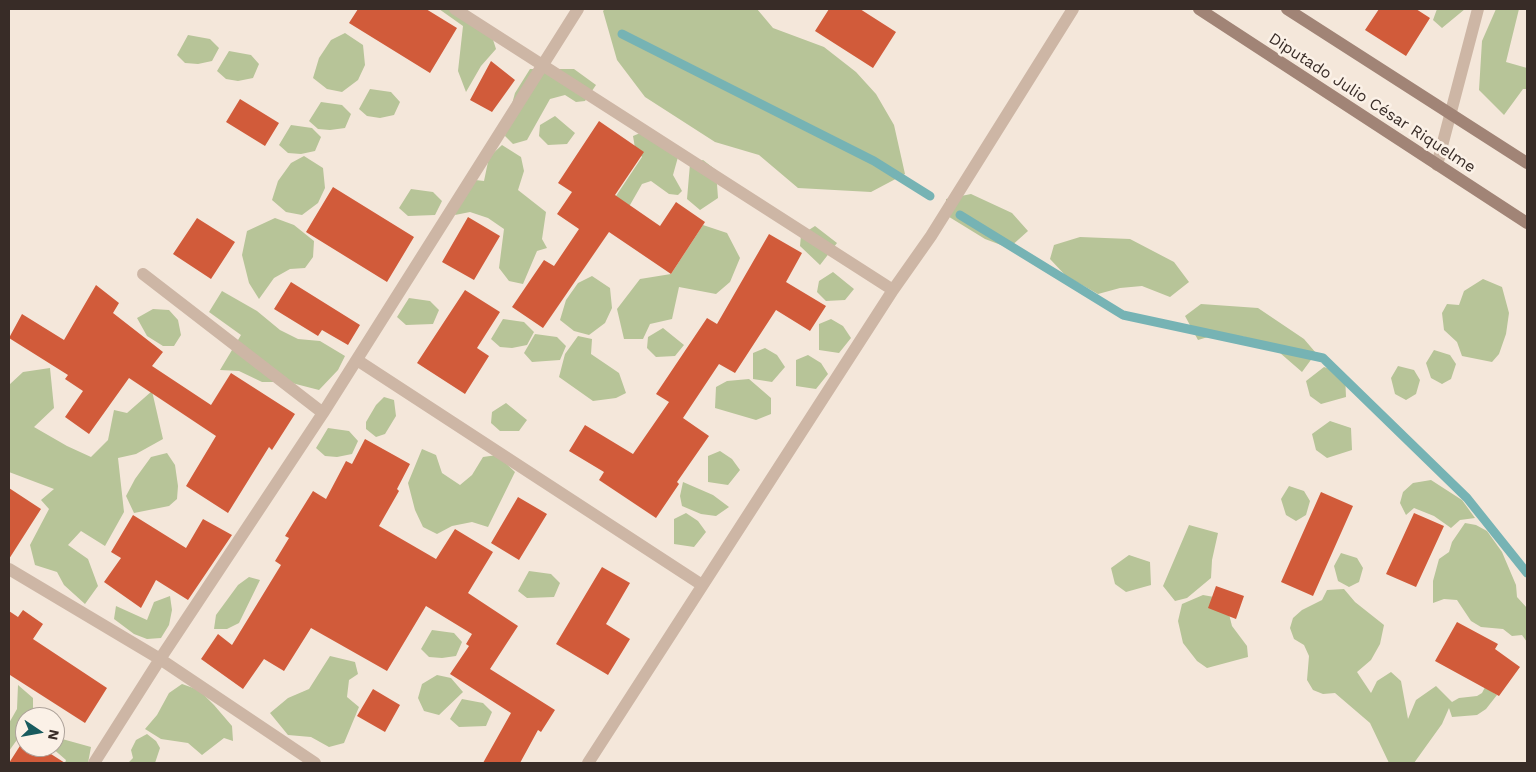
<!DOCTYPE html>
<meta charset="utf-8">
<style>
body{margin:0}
#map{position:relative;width:1536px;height:772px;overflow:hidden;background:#f4e7da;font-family:"Work Sans",sans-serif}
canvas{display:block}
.frame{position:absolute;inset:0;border:10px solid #382c27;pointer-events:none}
.north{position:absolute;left:15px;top:707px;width:50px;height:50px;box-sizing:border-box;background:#fbf1e7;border:1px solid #ada29a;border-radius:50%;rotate:102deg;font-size:14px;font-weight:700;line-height:20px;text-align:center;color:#382c27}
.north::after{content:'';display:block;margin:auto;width:18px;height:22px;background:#185b5e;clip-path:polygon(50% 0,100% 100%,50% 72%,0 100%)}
</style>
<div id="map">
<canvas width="1536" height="772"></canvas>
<div class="frame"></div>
<div class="north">N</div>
</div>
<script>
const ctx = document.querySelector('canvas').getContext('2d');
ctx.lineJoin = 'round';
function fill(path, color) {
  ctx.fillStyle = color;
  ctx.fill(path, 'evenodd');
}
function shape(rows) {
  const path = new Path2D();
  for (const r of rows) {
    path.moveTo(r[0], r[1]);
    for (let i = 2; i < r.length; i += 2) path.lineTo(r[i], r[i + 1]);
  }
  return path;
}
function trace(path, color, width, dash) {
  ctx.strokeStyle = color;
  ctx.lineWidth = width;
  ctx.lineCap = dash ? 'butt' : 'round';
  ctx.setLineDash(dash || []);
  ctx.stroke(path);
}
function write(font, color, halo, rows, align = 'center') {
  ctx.font = font + ' "Work Sans",sans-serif';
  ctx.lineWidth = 5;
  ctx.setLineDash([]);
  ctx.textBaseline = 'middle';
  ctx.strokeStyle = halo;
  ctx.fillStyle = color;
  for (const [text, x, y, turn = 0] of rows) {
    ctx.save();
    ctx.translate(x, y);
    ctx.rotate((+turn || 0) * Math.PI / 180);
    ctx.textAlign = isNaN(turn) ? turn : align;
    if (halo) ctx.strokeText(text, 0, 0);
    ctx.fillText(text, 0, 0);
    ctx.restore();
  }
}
fill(shape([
 [439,9,458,9,488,24,496,49,481,66,466,92,458,71,463,26],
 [605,9,757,9,773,28,824,47,856,72,876,94,894,125,905,174,871,192,798,188,759,155,715,142,645,97,617,60,603,11],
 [1437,9,1465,9,1442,28,1433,20],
 [1496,9,1519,9,1506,62,1527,68,1527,89,1523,89,1504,115,1479,90,1482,41],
 [345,33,363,45,365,65,358,80,342,92,327,89,313,78,319,58,331,40],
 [188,35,210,39,219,48,212,61,198,64,185,63,177,55],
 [229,51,251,55,259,64,253,78,238,81,226,79,217,71],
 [530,69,574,69,596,85,585,101,576,102,565,95,550,99,527,140,513,144,505,136,508,118,515,93],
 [370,89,391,92,400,102,394,115,380,118,367,116,359,109],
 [321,102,342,105,351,114,345,128,330,130,318,129,309,121],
 [555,116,575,133,567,144,548,145,539,136,540,125],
 [291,125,312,128,321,137,315,151,301,154,288,153,279,145],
 [645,131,678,157,673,175,682,191,678,195,669,194,651,181,642,184,622,219,606,211,642,157,635,148,633,136],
 [502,145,521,157,524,171,518,190,546,212,542,239,547,248,537,251,523,284,509,281,499,268,504,229,488,218,470,212,455,215,467,179,484,181,489,157],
 [304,156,323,168,325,188,318,203,302,215,286,212,272,200,278,181,291,163],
 [703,160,716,170,718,198,700,210,687,199,690,164],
 [411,189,433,192,442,201,435,215,408,216,399,208],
 [971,194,1012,213,1028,231,1009,248,985,239,946,215,946,199],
 [275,218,294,225,314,241,313,257,305,268,290,269,274,278,259,299,249,283,242,255,247,231],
 [703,225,727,233,740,258,730,282,716,294,679,287,672,319,650,324,643,339,624,339,617,309,640,279,671,274],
 [815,226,837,243,820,265,800,246,801,235],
 [1080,237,1130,239,1174,262,1189,282,1170,297,1142,286,1120,288,1098,294,1066,276,1050,259,1054,245],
 [833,272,854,289,845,300,826,301,817,292,819,281],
 [592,276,610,288,612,308,605,323,589,335,574,331,560,320,566,300,578,283],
 [1483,279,1502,287,1509,313,1506,334,1499,354,1492,362,1462,356,1457,342,1444,330,1442,313,1447,304,1459,305,1464,291],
 [222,291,257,311,280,330,298,339,320,341,345,356,338,370,319,390,288,382,262,382,239,371,220,370,241,335,209,312],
 [409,298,430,301,439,310,433,324,406,325,397,317],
 [1201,304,1258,308,1304,339,1316,353,1302,372,1272,346,1245,337,1221,333,1198,340,1185,316],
 [153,309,169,310,178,320,181,335,174,346,163,346,147,336,137,318],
 [503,319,524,322,534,332,527,345,512,348,500,347,491,339],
 [831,319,843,326,851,338,839,353,819,350,819,324],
 [663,328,684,345,675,356,656,357,647,348,648,337],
 [535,334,557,337,566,346,560,360,532,362,524,353],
 [578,336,592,339,591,354,619,373,626,393,616,398,593,401,559,377,565,354],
 [765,348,777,355,785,367,772,382,753,379,753,353],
 [1434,350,1450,355,1456,364,1451,379,1442,384,1431,378,1426,363],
 [808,355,821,363,828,374,816,389,796,386,796,360],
 [1398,366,1414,370,1420,380,1416,394,1406,400,1395,394,1391,378],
 [1324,367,1345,374,1346,397,1321,404,1310,396,1306,381],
 [50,368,54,408,34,427,67,446,91,457,108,440,114,410,127,413,152,391,163,439,136,454,118,458,124,512,105,546,81,531,68,545,88,559,98,586,85,604,64,585,57,572,35,565,30,545,49,509,41,500,54,489,9,472,9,385,23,372],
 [749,379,771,398,771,414,756,420,715,408,716,387,727,381],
 [384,397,394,400,396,416,385,434,376,437,366,429,366,422,376,405],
 [506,403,527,420,519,431,500,431,491,423,492,412],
 [1330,421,1351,428,1352,450,1327,458,1316,450,1312,434],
 [328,428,349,431,358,441,352,454,337,457,325,456,316,448],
 [422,449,436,455,442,473,460,485,472,475,483,457,497,455,515,472,488,527,472,522,452,526,437,534,423,527,415,510,408,483],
 [720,451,732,459,740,470,728,485,708,482,708,456],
 [167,453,175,465,178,486,177,499,169,506,134,513,126,496,135,479,151,457],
 [1431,480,1462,500,1475,518,1460,520,1451,528,1434,516,1414,508,1406,515,1400,503,1403,492,1413,483],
 [683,482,713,495,729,507,716,516,701,514,682,506,680,496],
 [1289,486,1304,491,1310,501,1306,515,1296,521,1286,515,1281,499],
 [686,513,698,521,706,532,694,547,674,544,674,519],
 [1465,523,1476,525,1487,531,1502,552,1516,585,1517,597,1527,608,1527,642,1522,635,1512,636,1503,629,1481,627,1471,621,1457,600,1444,599,1433,603,1433,581,1439,559,1449,552,1452,542],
 [1189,525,1218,533,1212,560,1211,578,1187,598,1175,601,1163,586],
 [1341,553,1357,558,1363,568,1359,582,1349,587,1338,581,1334,566],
 [1129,555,1150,562,1151,585,1126,592,1115,584,1111,568],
 [529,571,551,574,560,583,554,597,527,598,518,591],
 [249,577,260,580,239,623,227,629,214,629,216,615,238,585],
 [1344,589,1355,602,1384,625,1380,644,1371,660,1357,672,1371,693,1377,681,1391,672,1401,681,1408,719,1416,700,1436,686,1452,702,1459,698,1477,696,1482,693,1485,687,1497,695,1486,709,1477,715,1452,717,1449,708,1442,724,1414,763,1389,763,1370,723,1335,693,1323,694,1313,690,1307,680,1309,656,1304,645,1294,639,1290,628,1293,618,1302,610,1322,600,1327,590],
 [1203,595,1214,597,1229,614,1232,626,1247,646,1248,657,1207,668,1197,661,1183,643,1178,621,1182,604],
 [170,596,172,610,169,625,161,638,147,639,134,634,114,619,116,606,147,620,154,602],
 [432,630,454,633,462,642,456,656,442,658,429,657,421,649],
 [330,656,355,662,358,674,349,680,347,697,359,707,344,743,329,747,311,737,288,735,270,713,288,698,309,689],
 [437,675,451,678,463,692,439,715,424,711,418,698,422,684],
 [182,684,199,690,214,705,232,726,233,741,224,738,202,755,188,743,161,739,145,729,157,715,169,693],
 [18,685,33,698,33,717,25,717,25,732,19,737,9,751,9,723,17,709],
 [462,699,483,703,492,712,486,726,459,727,450,719],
 [147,734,156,741,160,748,155,763,128,763,133,758,131,750,136,740],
 [55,737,91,747,88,763,65,763,66,760,51,747,55,747]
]), '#b7c498');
trace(shape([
 [622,34,874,161,930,196],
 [960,215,1123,315,1323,358,1467,498,1527,573]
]), '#76b3b4', 9);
fill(shape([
 [358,9,426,9,457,28,430,73,349,23],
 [829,9,860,9,896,32,873,68,815,31],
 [1379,9,1416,9,1430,18,1406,56,1365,30],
 [491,61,515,80,492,112,470,100],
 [240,99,279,123,265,146,226,122],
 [599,121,644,152,615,195,660,226,676,202,705,222,671,274,609,232,543,328,512,307,544,260,554,266,579,229,557,214,572,192,558,183],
 [333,187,414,237,387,282,306,232],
 [468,217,500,236,474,280,442,262],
 [197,218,235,242,211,279,173,254],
 [769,234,802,253,786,282,826,306,810,331,776,310,735,373,719,364,683,418,709,436,677,482,679,484,656,518,599,480,604,472,569,451,585,425,633,454,669,402,656,394,707,318,717,324],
 [291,282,360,325,348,345,322,330,318,336,274,309],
 [96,285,119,303,113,313,163,352,152,366,211,405,231,373,295,414,272,450,269,447,228,513,186,486,216,436,129,378,89,434,65,417,83,391,65,379,68,375,9,338,22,314,64,340],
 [465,290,500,312,477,348,489,356,465,394,417,363],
 [365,439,410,464,397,489,399,491,379,526,436,559,455,529,493,552,468,593,518,626,490,669,555,710,541,732,538,730,520,763,483,763,511,713,450,674,469,646,466,644,472,634,426,606,387,671,311,628,284,671,264,659,243,689,201,659,218,634,232,645,281,565,275,561,289,538,285,536,313,491,326,499,346,461,352,464],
 [9,488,41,509,9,559],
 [1321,492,1353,506,1313,596,1281,582],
 [518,497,547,514,519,560,491,543],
 [1414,513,1444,526,1416,587,1386,574],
 [133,515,186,548,203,519,232,535,188,600,156,580,141,608,104,582,121,558,111,552],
 [602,567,630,583,606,624,630,639,608,675,556,644],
 [1216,586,1244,596,1236,619,1208,608],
 [23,610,43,624,33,639,107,688,85,723,10,675,9,676,9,611,18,617],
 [1457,622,1498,644,1495,649,1520,667,1499,696,1435,661],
 [373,689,400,705,385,732,357,716],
 [25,738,25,747,40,747,65,763,9,763]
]), '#d15b3a');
trace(shape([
 [455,9,893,290],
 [1437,165,1478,9],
 [143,274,323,413],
 [357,360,702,585],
 [9,569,160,659,315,763],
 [94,763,160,659,323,413,578,9],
 [588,763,893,290,931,236,1073,9]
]), '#cdb6a5', 12);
trace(shape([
 [1199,9,1527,223],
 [1287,9,1527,163]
]), '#a18476', 12);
write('16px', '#382c27', '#fbf1e7', [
 ["Diputado Julio César Riquelme",1372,103,33]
]);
</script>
